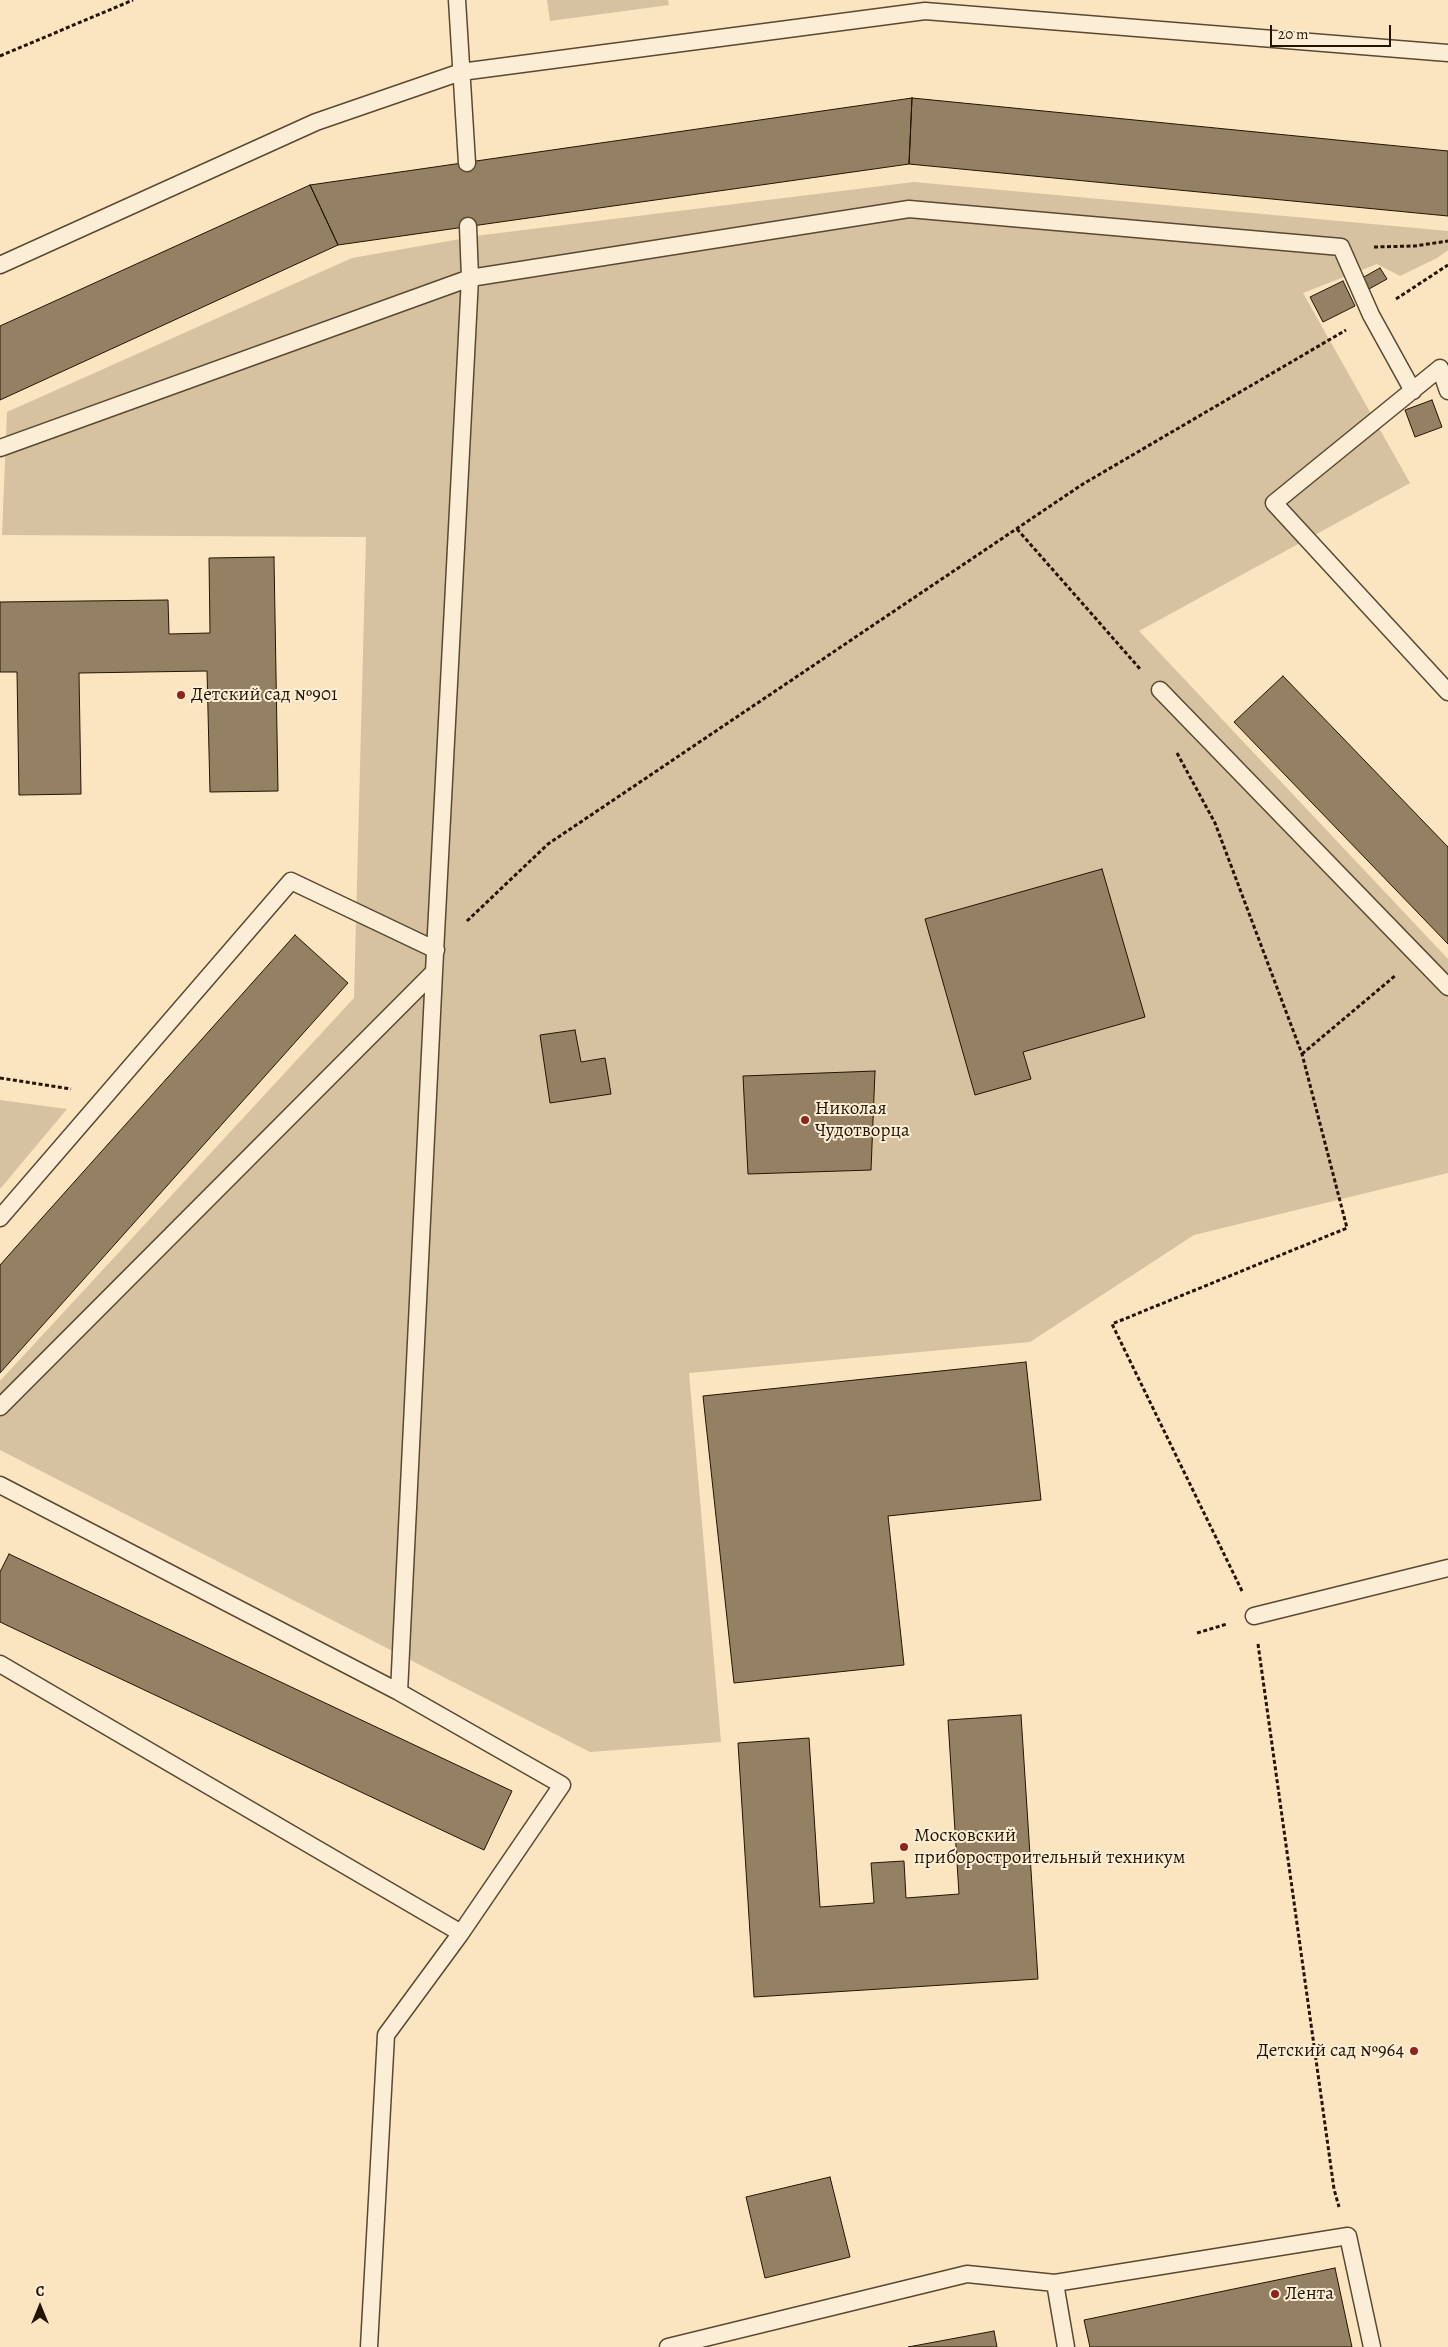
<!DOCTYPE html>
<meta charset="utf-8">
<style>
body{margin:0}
#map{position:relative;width:1448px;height:2347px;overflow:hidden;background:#fae5c0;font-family:Alegreya,serif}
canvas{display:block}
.north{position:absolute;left:15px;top:2282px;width:50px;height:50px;-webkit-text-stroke:4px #fceed6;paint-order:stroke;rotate:0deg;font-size:14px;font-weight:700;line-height:20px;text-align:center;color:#251401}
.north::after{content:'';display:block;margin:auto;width:18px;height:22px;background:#251401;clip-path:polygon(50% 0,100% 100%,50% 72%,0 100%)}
.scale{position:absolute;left:1270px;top:25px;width:121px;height:22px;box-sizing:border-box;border:2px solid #251401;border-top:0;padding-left:6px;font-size:15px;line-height:18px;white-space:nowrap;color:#251401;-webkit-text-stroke:4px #fceed6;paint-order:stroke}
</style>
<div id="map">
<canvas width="1448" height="2347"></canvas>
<div class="north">С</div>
<div class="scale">20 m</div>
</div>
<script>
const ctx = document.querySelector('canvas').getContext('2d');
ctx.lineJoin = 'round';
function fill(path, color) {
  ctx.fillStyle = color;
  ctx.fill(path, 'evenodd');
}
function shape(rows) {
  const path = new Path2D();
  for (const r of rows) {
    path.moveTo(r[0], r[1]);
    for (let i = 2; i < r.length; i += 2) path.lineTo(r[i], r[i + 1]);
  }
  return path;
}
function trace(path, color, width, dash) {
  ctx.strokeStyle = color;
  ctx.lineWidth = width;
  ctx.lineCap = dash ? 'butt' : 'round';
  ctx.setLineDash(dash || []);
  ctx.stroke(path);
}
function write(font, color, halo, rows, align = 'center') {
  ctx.font = font + ' Alegreya,serif';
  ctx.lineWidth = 4;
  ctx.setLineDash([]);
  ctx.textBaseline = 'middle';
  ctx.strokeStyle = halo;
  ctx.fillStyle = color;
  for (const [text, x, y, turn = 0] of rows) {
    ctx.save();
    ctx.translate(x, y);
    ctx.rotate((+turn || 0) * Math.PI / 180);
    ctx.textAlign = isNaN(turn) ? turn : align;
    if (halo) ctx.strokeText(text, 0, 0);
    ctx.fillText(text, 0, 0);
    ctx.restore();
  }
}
fill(shape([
 [547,0,668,0,669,5,550,21],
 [914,182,1448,231,1448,250,1437,258,1400,276,1377,264,1303,293,1410,483,1139,631,1448,959,1448,1173,1194,1235,1030,1342,689,1373,721,1742,590,1752,0,1450,0,1381,354,998,366,537,2,535,7,412,352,258,483,235],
 [0,1100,67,1109,0,1189]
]), '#d6c1a0');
const building = shape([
 [912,98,909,164,338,245,310,185,912,98],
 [912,98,1448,151,1448,216,909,164,912,98],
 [310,185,338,245,0,400,0,326,310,185],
 [1380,268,1387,279,1369,289,1362,278,1380,268],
 [1343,281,1355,306,1323,322,1310,297,1343,281],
 [1432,400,1442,427,1415,437,1405,410,1432,400],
 [274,557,278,791,210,792,207,671,79,673,81,794,19,795,17,672,0,672,0,602,168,600,169,634,210,633,209,558,274,557],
 [1283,676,1448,847,1448,944,1234,722,1283,676],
 [1102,869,1145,1017,1023,1052,1031,1079,975,1095,925,919,1102,869],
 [295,935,348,983,0,1373,0,1265,295,935],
 [575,1030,581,1062,605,1058,611,1094,550,1103,540,1035,575,1030],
 [875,1071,871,1170,748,1174,743,1076,875,1071],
 [1026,1362,1041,1500,888,1516,904,1665,734,1683,703,1396,1026,1362],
 [9,1554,512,1791,484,1850,0,1622,0,1572,9,1554],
 [1021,1715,1038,1979,754,1997,738,1743,809,1738,820,1907,874,1903,871,1863,904,1861,906,1898,959,1894,948,1720,1021,1715],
 [830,2177,850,2257,765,2278,746,2197,830,2177],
 [1335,2268,1352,2347,1090,2347,1084,2320,1335,2268],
 [994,2331,997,2347,908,2347,994,2331]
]);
fill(building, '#948164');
trace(building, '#251401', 1);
const service = shape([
 [457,0,467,163],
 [0,265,316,122,461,72,925,11,1448,53],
 [1448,391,1440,368,1274,503,1448,692],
 [0,448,470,278,909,209,1341,247,1371,315,1413,391],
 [1160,690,1448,987],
 [0,1218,291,881,436,950],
 [0,1407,434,972,470,278,468,226],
 [0,1485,399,1692],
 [1254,1616,1448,1568],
 [0,1664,461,1933],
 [1055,2283,1348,2236,1372,2347],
 [369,2347,386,2035,461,1933,562,1785,399,1692,434,972],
 [668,2347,967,2274,1055,2283,1066,2347]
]);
trace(service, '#5a4831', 19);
trace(shape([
 [0,56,133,0],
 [1374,247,1415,246,1448,241],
 [1396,299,1448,265],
 [1017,529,1141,670],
 [1177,753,1215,823,1302,1054,1347,1228,1112,1324,1242,1591],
 [467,921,548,844,1083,484,1346,330],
 [1302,1054,1396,975],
 [0,1078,71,1089],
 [1197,1633,1227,1624],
 [1258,1644,1334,2189,1339,2207]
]), '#251401', 3, [4, 2.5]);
trace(service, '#fceed6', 16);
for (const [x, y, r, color] of [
 [181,695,5,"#8f2418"],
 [805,1120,5,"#8f2418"],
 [904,1847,5,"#8f2418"],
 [1414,2051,5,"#8f2418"],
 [1275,2294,5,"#8f2418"]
]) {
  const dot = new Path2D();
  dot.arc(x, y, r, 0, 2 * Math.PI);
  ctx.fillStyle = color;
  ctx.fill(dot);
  trace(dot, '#fceed6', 2);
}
write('19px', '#251401', '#fceed6', [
 ["Детский сад №901",191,695],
 ["Николая",815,1109],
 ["Чудотворца",815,1131],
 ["Московский",914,1836],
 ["приборостроительный техникум",914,1858],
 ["Детский сад №964",1404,2051,"right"],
 ["Лента",1285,2294]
], 'left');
</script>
